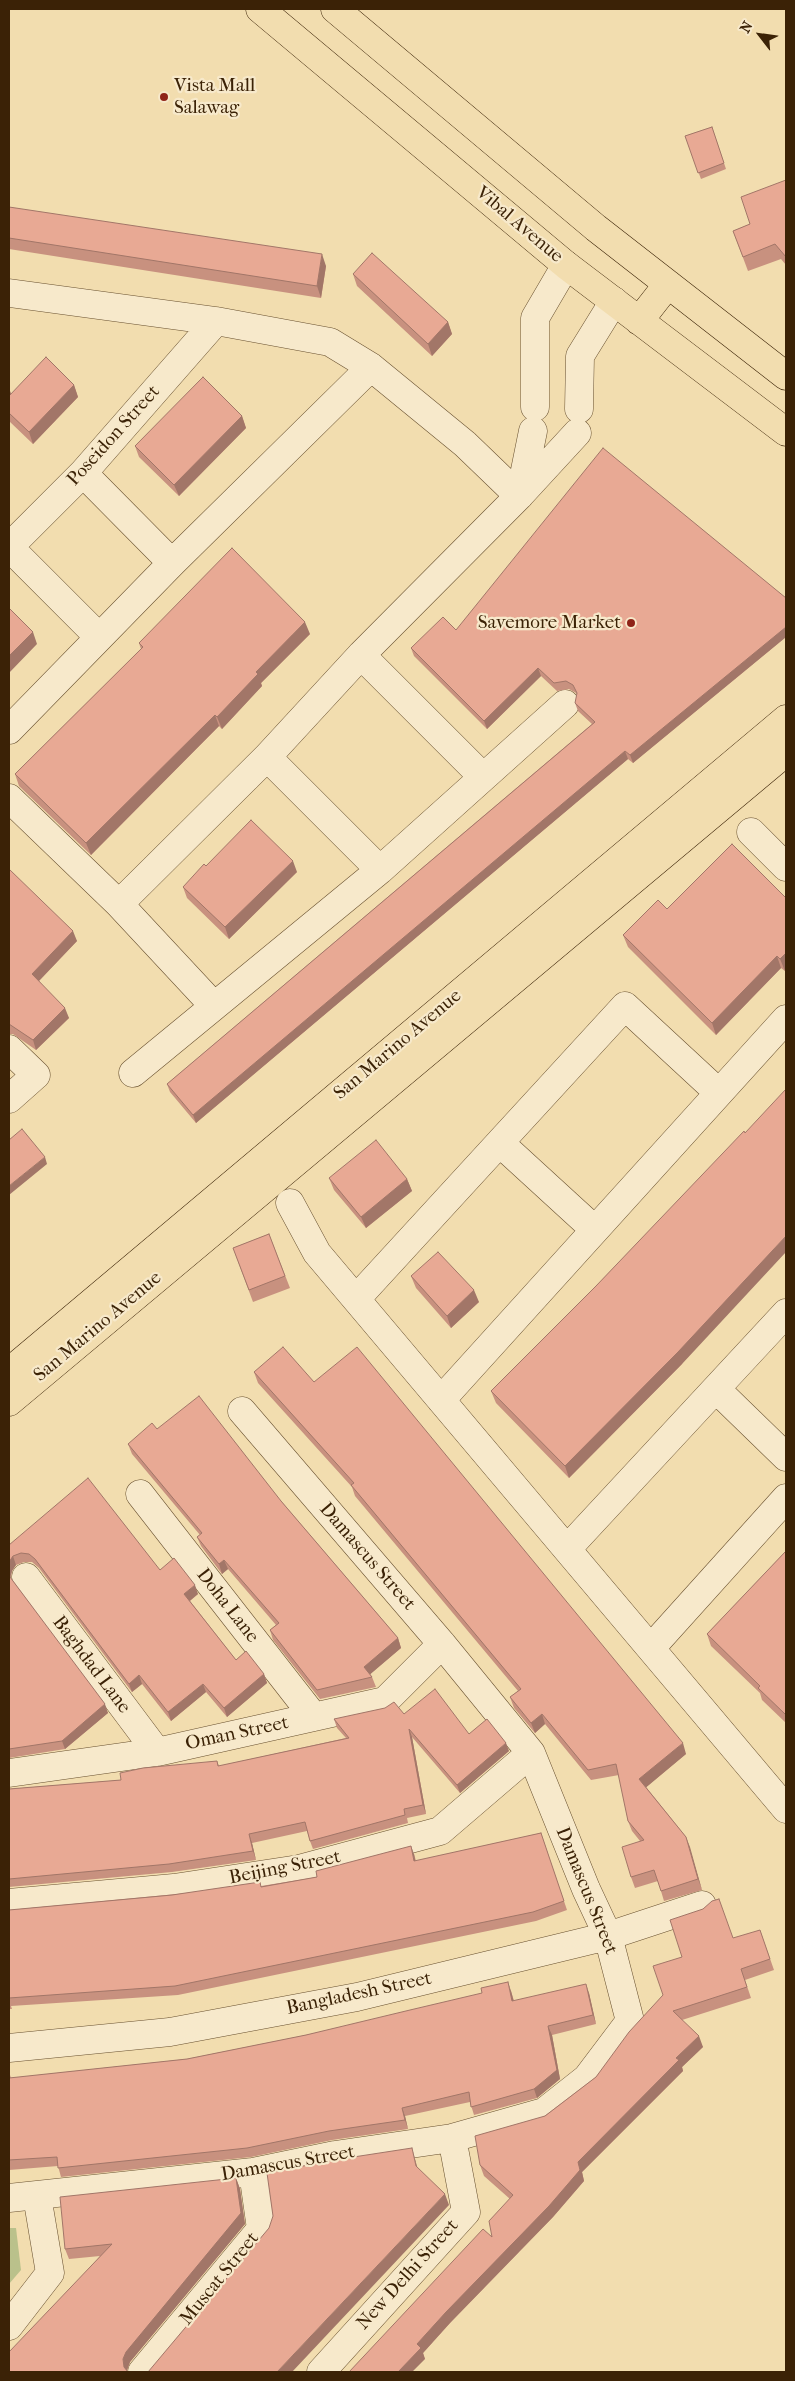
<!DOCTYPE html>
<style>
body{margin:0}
#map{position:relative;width:795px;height:2381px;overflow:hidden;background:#f2ddaf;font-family:"IM FELL French Canon",serif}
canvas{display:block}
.frame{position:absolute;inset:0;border:10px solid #3b2206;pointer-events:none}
.north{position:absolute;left:735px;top:10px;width:50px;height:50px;-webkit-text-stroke:4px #f7e9cb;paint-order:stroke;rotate:300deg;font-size:14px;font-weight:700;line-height:20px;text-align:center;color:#3b2206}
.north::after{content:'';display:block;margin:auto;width:18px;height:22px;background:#3b2206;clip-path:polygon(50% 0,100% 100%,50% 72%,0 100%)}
</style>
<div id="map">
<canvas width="795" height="2381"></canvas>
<div class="frame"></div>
<div class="north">N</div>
</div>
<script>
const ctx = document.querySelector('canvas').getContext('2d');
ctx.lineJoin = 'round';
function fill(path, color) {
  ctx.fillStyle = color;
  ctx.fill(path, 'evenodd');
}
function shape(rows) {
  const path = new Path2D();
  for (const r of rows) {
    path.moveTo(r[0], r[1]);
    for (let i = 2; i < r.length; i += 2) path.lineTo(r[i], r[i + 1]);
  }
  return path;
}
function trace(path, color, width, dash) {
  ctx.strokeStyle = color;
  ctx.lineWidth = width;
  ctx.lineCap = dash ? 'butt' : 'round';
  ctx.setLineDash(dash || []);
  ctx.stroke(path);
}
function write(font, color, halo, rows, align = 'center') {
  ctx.font = font + ' "IM FELL French Canon",serif';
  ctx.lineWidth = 4.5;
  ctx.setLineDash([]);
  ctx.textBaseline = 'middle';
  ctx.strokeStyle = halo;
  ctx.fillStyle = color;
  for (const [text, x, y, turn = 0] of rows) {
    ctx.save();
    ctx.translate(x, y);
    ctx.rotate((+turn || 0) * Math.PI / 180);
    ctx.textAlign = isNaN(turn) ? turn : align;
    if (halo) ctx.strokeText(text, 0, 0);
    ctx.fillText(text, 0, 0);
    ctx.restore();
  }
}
fill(shape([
 [9,2228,16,2228,21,2270,9,2284]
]), '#bac18b');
const minor = shape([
 [9,293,216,321,330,342,371,367,465,444,519,496],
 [535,407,535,318,566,265],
 [579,409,580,356,614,301],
 [83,473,172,563],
 [520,495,533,431],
 [99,637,9,547,83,473,216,321],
 [361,655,483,777],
 [9,730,172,563,371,367],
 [267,757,380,870],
 [9,798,119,904,214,1006],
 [751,832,786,867],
 [119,904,267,757,361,655,519,496,577,433],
 [9,1049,36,1075,9,1099],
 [133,1073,380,870,565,704],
 [500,1143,595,1230],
 [290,1203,317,1253,786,1809],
 [356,1299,625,1006,719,1093],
 [716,1389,786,1457],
 [441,1400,786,1019],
 [140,1494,314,1717],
 [567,1549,786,1313],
 [26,1577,157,1752],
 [651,1648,786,1498],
 [9,1773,157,1752,385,1701,442,1644],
 [9,1903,174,1888,299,1869,440,1831,531,1753],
 [9,2048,170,2032,357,1997,608,1936,702,1905],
 [9,2198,253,2172,335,2155,452,2138,544,2112,587,2078,630,2021,608,1936,586,1889,531,1753,442,1644,242,1411],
 [9,2326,50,2273,37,2196],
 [142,2372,261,2229,253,2172],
 [321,2372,466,2212,452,2138]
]);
const major = shape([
 [260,9,566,265,786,432],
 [335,9,596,228,786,376],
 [639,321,668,284],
 [9,1372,786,719],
 [9,1402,786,752]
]);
trace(minor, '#695130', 29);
trace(major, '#3b2206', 29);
trace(minor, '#f7e9cb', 28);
trace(major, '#f2ddaf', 28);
fill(shape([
 [712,127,726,169,701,179,685,136],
 [786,180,786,265,781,259,748,271,733,231,750,224],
 [9,207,326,266,321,298,9,249],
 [353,274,448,322,452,334,432,356,357,286],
 [74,385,78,397,33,444,9,421,9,388,11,394],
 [242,416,246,428,179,496,139,457,135,446],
 [786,598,786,637,633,763,628,759,196,1123,170,1092,167,1084,592,724,578,711,575,703,577,695,576,693,569,689,557,691,541,676,487,729,414,656,411,648,456,630],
 [310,634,261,683,262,686,222,729,219,726,91,855,19,786,15,774,141,649,139,643],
 [206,866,297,872,229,939,187,898,183,887],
 [9,869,77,941,39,981,69,1018,36,1050,13,1034,9,1034],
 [786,898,786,969,785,971,781,968,716,1035,628,947,623,935],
 [745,1133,682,1364,569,1478,496,1403,491,1391,596,1286],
 [329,1178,407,1179,412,1191,366,1228,334,1190],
 [269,1234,290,1288,253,1302,233,1248],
 [411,1276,479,1302,451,1328,416,1288],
 [254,1372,314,1382,686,1754,646,1787,686,1837,702,1890,664,1901,658,1881,635,1888,631,1877,640,1841,632,1831,628,1821,619,1775,591,1780,545,1724,535,1733,514,1708,510,1697,518,1691,355,1496,352,1487,258,1383],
 [157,1429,281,1501,398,1638,401,1648,370,1674,372,1677,376,1687,320,1699,273,1640,270,1630,276,1625,228,1569,222,1574,201,1546,197,1537,200,1535,132,1454,128,1444],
 [9,1545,160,1570,198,1594,190,1601,236,1660,264,1674,267,1683,227,1717,206,1692,171,1721,142,1684,132,1692,39,1568,32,1562,24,1562,16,1565,12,1571,11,1578,108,1713,65,1749,9,1758],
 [786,1551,786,1723,762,1700,760,1693,711,1646,707,1634],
 [404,1714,469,1734,509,1751,460,1793,412,1737,426,1814,407,1818,408,1823,313,1849,310,1841,307,1831,252,1843,256,1860,172,1872,9,1887,9,1788,9,1789,121,1780,217,1761,219,1766,346,1738,337,1728,334,1719],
 [541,1833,567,1910,536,1921,178,1995,11,2006,12,2009,9,2009,9,1910,261,1886,317,1877,414,1854,416,1861],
 [760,1930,774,1970,745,1980,751,1998,682,2020,703,2047,682,2067,683,2071,582,2172,584,2181,553,2217,450,2323,423,2353,425,2359,349,2372,492,2237,510,2199,484,2176,480,2165,596,2077,663,1995,682,1957],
 [511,1991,514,2001,589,1993,596,2024,552,2035,560,2079,537,2098,474,2115,470,2102,405,2116,408,2129,332,2140,251,2157,61,2177,58,2166,9,2170,9,2072,11,2078,187,2059,306,2035],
 [236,2178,240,2189,245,2224,130,2362,127,2371,9,2372,100,2256,69,2259,65,2249]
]), '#c8917f');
fill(shape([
 [322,254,326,266,321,298,317,286],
 [448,322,452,334,432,356,428,344],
 [74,385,78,397,33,444,29,432],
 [9,388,12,397,9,400],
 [242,416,246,428,179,496,174,485],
 [305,622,310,634,261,683,262,686,222,729,217,717,256,672],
 [786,627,786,637,633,763,630,755],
 [33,632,37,644,9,673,9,656],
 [538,668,541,676,487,729,484,721],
 [215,715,219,726,91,855,86,843],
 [625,751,628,759,196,1123,193,1115],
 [293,861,297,872,229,939,225,927],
 [73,931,77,941,36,984,32,974],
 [786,953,786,969,785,971,780,959],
 [777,956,781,968,716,1035,712,1023],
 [65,1008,69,1018,36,1050,33,1040],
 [45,1157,47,1164,9,1195,9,1186],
 [407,1179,412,1191,366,1228,361,1217],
 [786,1236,786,1252,682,1364,569,1478,565,1466],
 [474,1290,479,1302,451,1328,447,1316],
 [13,1556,16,1565,12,1571,10,1578,9,1574,9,1562],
 [224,1560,228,1569,222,1574,219,1564],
 [195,1585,198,1594,187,1603,184,1594],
 [398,1638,401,1648,367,1677,364,1667],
 [264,1674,267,1683,227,1717,224,1708],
 [139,1675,142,1684,132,1692,129,1684],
 [203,1684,206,1692,171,1721,168,1712],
 [105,1704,108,1713,65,1749,62,1741],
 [542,1714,545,1724,535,1733,531,1723],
 [409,1729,412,1737,426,1814,423,1805],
 [506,1743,509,1751,460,1793,457,1785],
 [683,1743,686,1754,643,1790,639,1779],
 [249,1834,252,1843,256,1860,253,1851],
 [686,1837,690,1847,702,1890,698,1879],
 [411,1846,414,1854,417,1870,414,1861],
 [508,1982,511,1991,516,2010,512,2001],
 [586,1984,589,1993,596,2024,593,2015],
 [548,2026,552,2035,560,2079,537,2098,534,2089],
 [699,2036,703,2047,682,2067,683,2071,582,2172,584,2181,553,2217,450,2323,423,2353,425,2359,412,2372,398,2372,417,2344,578,2162,676,2058],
 [402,2108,405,2116,408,2129,405,2120],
 [412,2148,415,2159,420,2177,416,2166],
 [236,2178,240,2189,245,2224,130,2362,127,2370,127,2372,124,2367,123,2359,126,2352],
 [445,2194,449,2205,292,2372,277,2372]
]), '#a27668');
const building = shape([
 [712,127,724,163,698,173,685,136,712,127],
 [786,180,786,257,775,244,743,257,733,231,750,224,741,197,786,180],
 [9,207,322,254,317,286,9,238,9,207],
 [372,253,448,322,428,344,353,274,372,253],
 [46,357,74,385,29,432,9,413,9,396,46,357],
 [203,377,242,416,174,485,135,446,203,377],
 [603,448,786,598,786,627,630,755,625,751,193,1115,167,1084,595,722,575,703,577,693,573,685,566,681,554,683,538,668,484,721,411,648,443,617,456,630,603,448],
 [232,548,305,622,256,672,258,674,217,717,215,715,86,843,15,774,143,647,139,643,232,548],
 [9,608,33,632,9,656,9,608],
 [251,820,293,861,225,927,183,887,204,864,206,866,251,820],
 [732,844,786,898,786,953,780,959,777,956,712,1023,623,935,658,900,667,909,732,844],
 [9,869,73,931,32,974,65,1008,33,1040,9,1024,9,869],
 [786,1089,786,1236,678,1352,565,1466,491,1391,596,1286,744,1131,745,1133,786,1089],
 [22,1129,45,1157,9,1186,9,1140,22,1129],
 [376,1140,407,1179,361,1217,329,1178,376,1140],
 [269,1234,285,1276,249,1290,233,1248,269,1234],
 [438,1252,474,1290,447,1316,411,1276,438,1252],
 [283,1347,314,1382,357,1347,683,1743,639,1779,686,1837,698,1879,661,1891,654,1870,631,1877,622,1847,644,1840,628,1821,616,1764,588,1770,542,1714,531,1723,510,1697,521,1689,351,1485,354,1483,254,1372,283,1347],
 [199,1396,281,1501,398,1638,364,1667,372,1677,317,1690,270,1630,279,1623,224,1560,219,1564,197,1537,202,1533,128,1444,152,1423,157,1429,199,1396],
 [88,1478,160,1570,174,1558,195,1585,184,1594,236,1660,246,1651,264,1674,224,1708,203,1684,168,1712,139,1675,129,1684,35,1559,29,1554,21,1553,13,1556,9,1562,9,1545,88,1478],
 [786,1551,786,1712,785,1714,758,1688,760,1686,707,1634,786,1551],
 [9,1574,10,1577,105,1704,62,1741,9,1749,9,1574],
 [435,1689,469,1734,487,1719,506,1743,457,1785,409,1729,423,1805,404,1809,405,1815,310,1841,305,1822,249,1834,253,1851,169,1864,9,1879,9,1789,121,1780,120,1773,143,1768,217,1761,218,1766,349,1738,334,1719,385,1708,394,1702,404,1714,435,1689],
 [541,1833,564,1901,533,1912,175,1986,9,1998,9,1910,172,1895,260,1882,261,1887,317,1877,316,1871,411,1846,414,1861,541,1833],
 [719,1899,733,1938,760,1930,770,1959,741,1969,747,1987,673,2011,699,2036,676,2058,679,2060,578,2162,580,2170,549,2206,446,2312,417,2344,421,2348,398,2372,349,2372,483,2229,492,2237,489,2221,513,2195,480,2165,475,2136,545,2116,596,2077,629,2032,663,1995,653,1966,682,1957,670,1920,703,1909,712,1901,719,1899],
 [508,1982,512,2001,586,1984,593,2015,548,2026,557,2070,534,2089,471,2107,469,2092,402,2108,405,2120,329,2131,247,2148,58,2168,57,2157,9,2160,9,2074,9,2078,187,2059,306,2035,410,2010,482,1993,481,1988,508,1982],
 [412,2148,416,2166,445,2194,277,2372,148,2372,269,2228,273,2216,267,2173,334,2160,412,2148],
 [236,2178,241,2213,126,2352,123,2359,124,2367,128,2372,9,2372,9,2352,112,2244,65,2249,60,2197,236,2178]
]);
fill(building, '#e8a994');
trace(building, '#a27668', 1);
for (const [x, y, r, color] of [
 [164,97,5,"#8f2418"],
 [631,623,5,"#8f2418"]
]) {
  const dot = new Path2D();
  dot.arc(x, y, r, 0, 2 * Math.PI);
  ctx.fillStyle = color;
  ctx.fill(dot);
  trace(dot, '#f7e9cb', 2);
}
write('19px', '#3b2206', '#f7e9cb', [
 ["Vista Mall",174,86],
 ["Salawag",174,108],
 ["Savemore Market",621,623,"right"]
], 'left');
write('19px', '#3b2206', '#f7e9cb', [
 ["Vibal Avenue",519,225,40],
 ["Poseidon Street",114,436,-48],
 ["San Marino Avenue",398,1045,-40],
 ["San Marino Avenue",98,1327,-40],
 ["Damascus Street",367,1557,49],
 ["Doha Lane",227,1606,52],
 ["Baghdad Lane",91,1665,53],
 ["Oman Street",237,1734,-12],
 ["Beijing Street",285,1868,-11],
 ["Damascus Street",586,1891,68],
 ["Bangladesh Street",359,1994,-12],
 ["Damascus Street",288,2164,-10],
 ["New Delhi Street",408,2275,-48],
 ["Muscat Street",220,2279,-51]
]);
</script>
